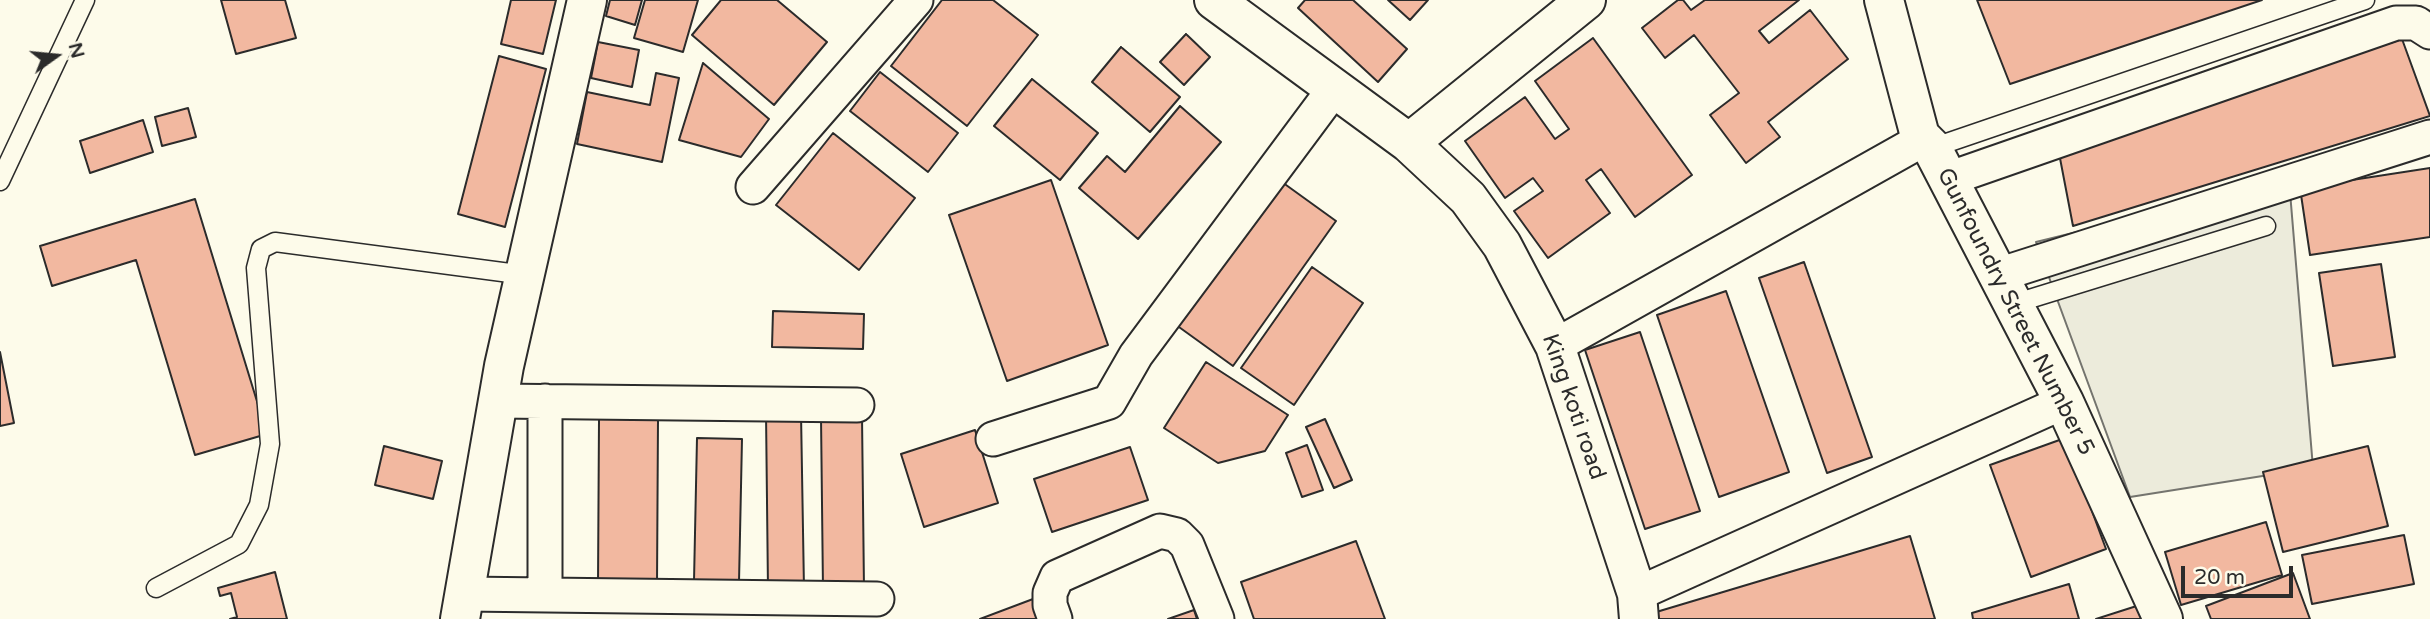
<!DOCTYPE html>
<style>
body{margin:0}
#map{position:relative;width:2430px;height:619px;overflow:hidden;background:#fdfbea;font-family:"Varela Round",sans-serif}
canvas{display:block}
.north{position:absolute;left:21px;top:21px;width:70px;height:70px;-webkit-text-stroke:5px #fdfbea;paint-order:stroke;rotate:75deg;font-size:19px;font-weight:700;line-height:28px;text-align:center;color:#2b2b2b}
.north::after{content:'';display:block;margin:auto;width:24px;height:32px;background:#2b2b2b;clip-path:polygon(50% 0,100% 100%,50% 72%,0 100%)}
.scale{position:absolute;left:2181px;top:566px;width:112px;height:32px;box-sizing:border-box;border:4px solid #2b2b2b;border-top:0;padding-left:9px;font-size:21px;line-height:24px;white-space:nowrap;color:#2b2b2b;-webkit-text-stroke:5px #fdfbea;paint-order:stroke}
</style>
<div id="map">
<canvas width="2430" height="619"></canvas>
<div class="north">N</div>
<div class="scale">20 m</div>
</div>
<script>
const ctx = document.querySelector('canvas').getContext('2d');
ctx.lineJoin = 'round';
function fill(path, color) {
  ctx.fillStyle = color;
  ctx.fill(path, 'evenodd');
}
function shape(rows) {
  const path = new Path2D();
  for (const r of rows) {
    path.moveTo(r[0], r[1]);
    for (let i = 2; i < r.length; i += 2) path.lineTo(r[i], r[i + 1]);
  }
  return path;
}
function trace(path, color, width, dash) {
  ctx.strokeStyle = color;
  ctx.lineWidth = width;
  ctx.lineCap = dash ? 'butt' : 'round';
  ctx.setLineDash(dash || []);
  ctx.stroke(path);
}
function write(font, color, halo, rows, align = 'center') {
  ctx.font = font + ' "Varela Round",sans-serif';
  ctx.lineWidth = 5;
  ctx.setLineDash([]);
  ctx.textBaseline = 'middle';
  ctx.strokeStyle = halo;
  ctx.fillStyle = color;
  for (const [text, x, y, turn = 0] of rows) {
    ctx.save();
    ctx.translate(x, y);
    ctx.rotate((+turn || 0) * Math.PI / 180);
    ctx.textAlign = isNaN(turn) ? turn : align;
    if (halo) ctx.strokeText(text, 0, 0);
    ctx.fillText(text, 0, 0);
    ctx.restore();
  }
}
const green = shape([
 [2289,180,2313,468,2130,497,2036,242,2289,180]
]);
fill(green, '#ecebdb');
trace(green, '#74746e', 2);
const building = shape([
 [221,0,285,0,296,38,236,54,221,0],
 [511,0,556,0,543,54,501,44,511,0],
 [610,0,642,0,635,25,606,16,610,0],
 [645,0,698,0,683,52,634,38,645,0],
 [721,0,777,0,827,42,774,105,692,35,721,0],
 [942,0,993,0,1038,35,967,126,891,66,942,0],
 [1305,0,1353,0,1407,49,1378,82,1298,8,1305,0],
 [1388,0,1428,0,1410,20,1388,0],
 [1678,0,1683,0,1691,10,1705,0,1799,0,1759,31,1769,43,1810,10,1848,59,1768,122,1780,137,1746,163,1710,115,1739,93,1694,35,1665,58,1642,28,1678,0],
 [1977,0,2262,0,2010,84,1977,0],
 [1186,34,1210,57,1184,85,1160,62,1186,34],
 [1593,38,1692,175,1635,217,1601,169,1586,180,1610,213,1548,258,1514,211,1543,191,1533,178,1505,198,1465,141,1525,97,1555,139,1569,129,1535,81,1593,38],
 [2402,39,2430,116,2073,226,2059,153,2402,39],
 [598,42,639,50,632,87,591,78,598,42],
 [1121,47,1180,97,1150,132,1092,82,1121,47],
 [499,56,546,69,505,227,458,214,499,56],
 [703,63,769,119,741,157,679,140,703,63],
 [880,72,958,133,928,172,850,111,880,72],
 [656,73,679,78,662,162,577,144,587,92,650,105,656,73],
 [1032,79,1098,133,1060,180,994,126,1032,79],
 [1180,106,1221,142,1138,239,1079,188,1107,156,1125,172,1180,106],
 [188,108,196,137,162,146,155,117,188,108],
 [143,120,153,152,90,173,80,141,143,120],
 [833,133,915,198,859,270,776,205,833,133],
 [2430,168,2430,237,2310,255,2300,188,2430,168],
 [1275,177,1336,221,1233,366,1172,322,1275,177],
 [1051,180,1108,345,1007,381,949,215,1051,180],
 [195,199,267,434,195,455,136,260,52,286,40,246,195,199],
 [1804,262,1872,457,1827,473,1759,278,1804,262],
 [2381,264,2395,357,2333,366,2319,273,2381,264],
 [1312,267,1363,303,1294,405,1241,368,1312,267],
 [1726,291,1789,472,1719,497,1657,315,1726,291],
 [773,311,864,314,863,349,772,347,773,311],
 [1640,332,1700,511,1645,529,1585,350,1640,332],
 [0,352,14,423,0,426,0,352],
 [1206,362,1288,415,1265,451,1218,463,1164,428,1206,362],
 [766,413,801,413,804,589,768,590,766,413],
 [862,416,864,589,823,590,821,417,862,416],
 [599,419,658,419,657,584,598,584,599,419],
 [1325,419,1352,480,1334,488,1306,427,1325,419],
 [975,430,998,503,924,527,901,454,975,430],
 [697,438,742,439,739,582,694,581,697,438],
 [2065,438,2106,549,2031,577,1990,465,2065,438],
 [1307,445,1323,490,1302,497,1286,453,1307,445],
 [384,446,442,461,433,499,375,485,384,446],
 [2368,446,2388,526,2283,552,2263,472,2368,446],
 [1130,447,1148,500,1052,532,1034,479,1130,447],
 [2266,522,2282,575,2181,605,2165,552,2266,522],
 [2404,535,2414,584,2312,604,2302,555,2404,535],
 [1910,536,1935,619,1655,619,1653,613,1910,536],
 [1356,541,1385,619,1254,619,1241,582,1356,541],
 [275,572,287,619,230,619,237,617,231,593,220,596,218,588,275,572],
 [2293,573,2310,619,2211,619,2206,606,2293,573],
 [2069,584,2079,619,1973,619,1972,613,2069,584],
 [1041,596,1050,619,980,619,1041,596],
 [2146,603,2151,619,2096,619,2146,603],
 [1194,610,1197,619,1168,619,1194,610]
]);
fill(building, '#f2b8a0');
trace(building, '#2b2b2b', 2);
const lane = shape([
 [1932,148,2365,0],
 [0,181,85,0],
 [2013,304,2266,226],
 [156,588,239,544,259,505,270,444,256,268,261,249,275,242,525,275]
]);
const street = shape([
 [1948,179,2396,23,2416,23,2430,32],
 [753,187,916,0],
 [1998,275,2430,137],
 [1555,346,1922,140],
 [498,401,857,405],
 [993,439,1109,402,1136,355,1334,89],
 [464,594,877,599],
 [1637,594,2064,402],
 [545,595,545,401],
 [1055,619,1050,605,1050,593,1057,577,1160,531,1177,535,1187,545,1217,619]
]);
const secondary = shape([
 [1214,0,1409,143,1468,198,1502,245,1555,346,1637,594,1639,619],
 [1884,0,1920,136,1932,148,2064,402,2163,619],
 [1409,143,1586,0],
 [460,619,504,366,587,0]
]);
trace(lane, '#2b2b2b', 21);
trace(street, '#2b2b2b', 37);
trace(secondary, '#2b2b2b', 42);
trace(lane, '#fdfbea', 18);
trace(street, '#fdfbea', 33);
trace(secondary, '#fdfbea', 38);
write('23px', '#2b2b2b', '#fdfbea', [
 ["Gunfoundry Street Number 5",2015,312,63],
 ["King koti road",1573,407,71]
]);
</script>
